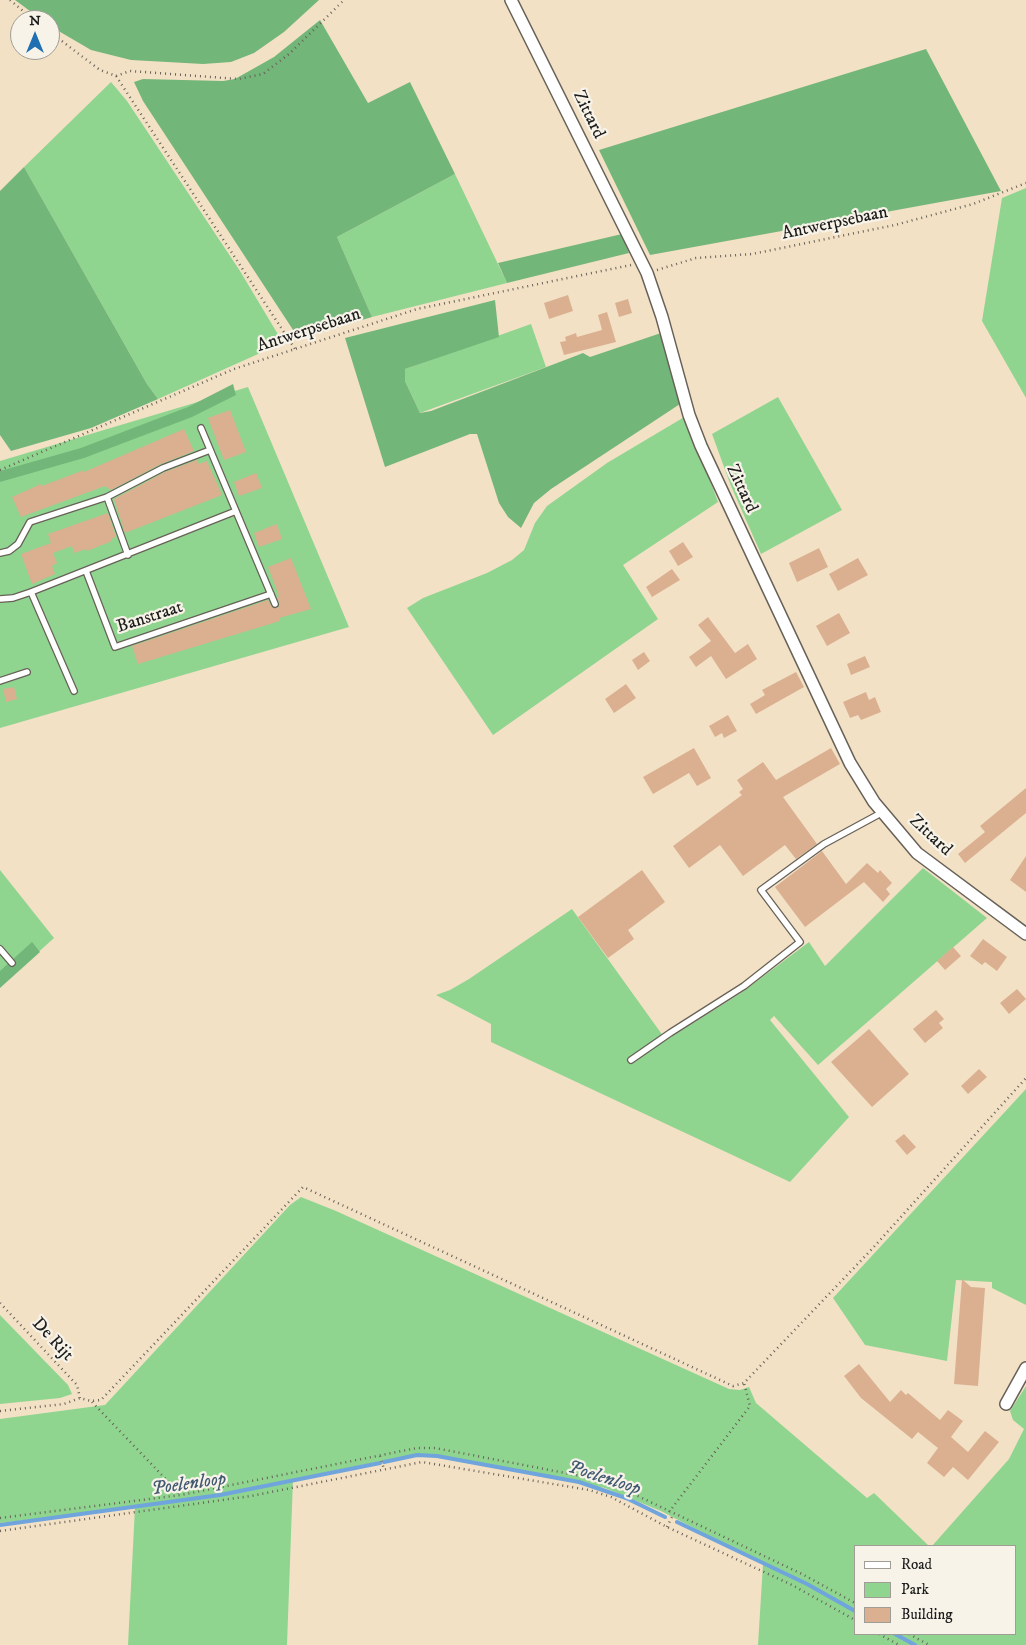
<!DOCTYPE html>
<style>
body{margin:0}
#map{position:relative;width:1026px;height:1645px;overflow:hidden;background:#f3e1c6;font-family:"IM FELL DW Pica",serif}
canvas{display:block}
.legend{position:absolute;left:854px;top:1545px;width:162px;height:90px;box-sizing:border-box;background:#f7f3e8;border:1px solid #9f9d96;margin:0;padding:6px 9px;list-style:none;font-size:15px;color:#1c1c1c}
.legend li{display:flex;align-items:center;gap:10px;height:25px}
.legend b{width:25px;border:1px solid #9f9d96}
.north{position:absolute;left:10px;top:10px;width:50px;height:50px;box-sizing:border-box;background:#f7f3e8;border:1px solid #9f9d96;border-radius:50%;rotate:0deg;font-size:14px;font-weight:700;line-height:20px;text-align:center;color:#1c1c1c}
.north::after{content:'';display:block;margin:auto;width:18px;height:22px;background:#1f6fb2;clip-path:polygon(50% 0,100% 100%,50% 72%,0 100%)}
</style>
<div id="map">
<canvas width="1026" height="1645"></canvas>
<ul class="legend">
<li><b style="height:6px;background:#fff"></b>Road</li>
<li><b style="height:14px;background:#8fd58f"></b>Park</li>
<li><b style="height:14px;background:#dab090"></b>Building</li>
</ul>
<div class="north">N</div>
</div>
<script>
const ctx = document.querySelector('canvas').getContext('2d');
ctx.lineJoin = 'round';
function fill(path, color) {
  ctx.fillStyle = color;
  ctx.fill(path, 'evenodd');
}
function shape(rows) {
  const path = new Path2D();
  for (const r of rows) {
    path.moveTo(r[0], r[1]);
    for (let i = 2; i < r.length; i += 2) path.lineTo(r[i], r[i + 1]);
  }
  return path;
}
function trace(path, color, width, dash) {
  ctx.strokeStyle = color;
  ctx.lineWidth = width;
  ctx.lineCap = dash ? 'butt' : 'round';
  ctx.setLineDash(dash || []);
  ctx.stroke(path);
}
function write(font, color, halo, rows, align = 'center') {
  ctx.font = font + ' "IM FELL DW Pica",serif';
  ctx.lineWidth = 4.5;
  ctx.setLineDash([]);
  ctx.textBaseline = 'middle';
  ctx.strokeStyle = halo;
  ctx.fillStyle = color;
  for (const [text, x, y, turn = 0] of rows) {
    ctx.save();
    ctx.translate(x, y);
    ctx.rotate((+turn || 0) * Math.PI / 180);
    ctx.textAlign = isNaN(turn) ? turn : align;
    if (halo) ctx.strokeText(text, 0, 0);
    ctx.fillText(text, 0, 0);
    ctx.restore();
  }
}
fill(shape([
 [111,82,127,101,240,271,282,341,267,350,158,399,147,384,24,167],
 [455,174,507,283,372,317,337,237],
 [1026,188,1026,398,982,321,1002,198],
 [531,324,546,367,420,413,405,381,405,369],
 [248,387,349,627,0,728,0,461],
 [778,397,842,510,761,554,731,486,712,434],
 [686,416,718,502,623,565,658,619,493,735,407,608,423,598,487,573,512,560,524,550,535,523,547,506,607,463],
 [923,868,987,918,818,1065,774,1016,770,1020,849,1117,790,1182,491,1042,491,1024,436,995,450,990,469,979,572,909,666,1040,741,993,809,942,825,966],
 [0,870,54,938,0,987],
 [1026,1089,1026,1305,992,1288,992,1282,956,1280,947,1361,865,1345,833,1298],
 [301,1197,336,1211,729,1389,740,1390,749,1387,756,1403,867,1498,874,1493,929,1546,855,1546,855,1634,1015,1634,1015,1546,932,1546,1009,1459,1024,1429,1013,1420,1010,1411,1026,1386,1026,1645,758,1645,763,1564,661,1511,605,1488,495,1466,439,1456,416,1454,293,1479,287,1645,128,1645,135,1507,0,1523,0,1419,105,1405,290,1205],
 [0,1315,68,1385,72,1394,60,1398,0,1404]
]), '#8fd58f');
fill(shape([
 [15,0,319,0,284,32,254,53,231,62,203,64,131,60,91,50,50,26,50,20,42,20],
 [320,20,368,103,410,82,455,174,337,237,372,317,299,339,143,101,134,82,143,79,223,81,235,79,274,57],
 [926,49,1001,191,650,255,599,150],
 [24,167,147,384,158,399,91,428,11,451,0,435,0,191],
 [622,234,629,253,507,283,498,263],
 [495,300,499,337,405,369,405,381,420,413,431,411,578,355,583,353,590,357,661,333,680,404,551,489,534,503,521,528,508,517,499,503,477,434,470,434,385,467,345,338],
 [233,384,236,395,192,417,84,458,0,482,0,471,81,448,188,407],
 [32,942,40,952,0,988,0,971]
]), '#73b67a');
trace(shape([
 [384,1462,417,1455,437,1456,579,1482,626,1498,665,1517],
 [677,1522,807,1584,855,1611],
 [0,1525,220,1495,380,1463],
 [895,1634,915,1645]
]), '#70a4dc', 4);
fill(shape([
 [568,295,573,311,549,319,544,303],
 [628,299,632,313,619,317,615,303],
 [607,312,616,342,564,355,560,342,566,341,565,337,576,333,577,337,602,330,598,315],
 [230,410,246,452,224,460,208,418],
 [184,429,194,451,161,464,111,490,105,486,21,517,12,497,41,484,42,486,84,470,84,472],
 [197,460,199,464,207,461,222,495,125,533,114,499,165,472],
 [256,473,262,488,239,496,234,482],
 [108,513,116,537,111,539,112,541,87,551,86,549,74,553,72,546,53,553,57,563,52,566,55,574,32,584,21,554,51,543,48,534],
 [277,524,282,539,259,547,254,533],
 [683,542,693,557,678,566,669,551],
 [819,548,828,567,797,582,789,563],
 [291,558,311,609,279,618,280,621,138,664,132,646,268,600,272,607,277,608,280,605,277,597,279,596,268,567],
 [858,558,868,575,838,591,829,574],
 [672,569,680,580,652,597,646,587],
 [839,613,850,633,827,646,816,626],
 [708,617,735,653,748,644,757,659,726,679,711,656,696,667,689,657,711,641,698,625],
 [644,652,650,661,638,670,632,660],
 [865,656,870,667,851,675,847,664],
 [796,672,804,687,756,714,750,704,765,695,762,690],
 [626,684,636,698,614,713,605,699],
 [14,687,17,699,6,702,3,689],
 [866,692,869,700,875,697,881,712,861,720,858,715,850,718,843,702],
 [728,715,737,731,724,738,722,733,715,737,709,726],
 [694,748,711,778,697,786,689,773,653,794,643,777],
 [831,748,840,764,783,797,817,844,796,859,785,845,743,876,720,845,689,868,673,846,742,795,739,792,743,789,737,780,763,762,776,780],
 [1026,788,1026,813,965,863,958,854,985,832,980,826],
 [822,851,846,884,867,863,878,873,880,870,892,883,886,889,890,894,883,902,864,882,805,927,775,887],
 [1026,856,1026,892,1010,880],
 [642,870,665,902,628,930,634,939,608,958,578,917],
 [983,939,1007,957,997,971,985,962,982,965,970,956],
 [953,947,961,956,945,970,937,961],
 [1017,989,1026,999,1009,1014,1000,1003],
 [936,1010,944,1019,939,1023,943,1028,925,1043,913,1029],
 [869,1029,909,1074,872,1107,831,1062],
 [979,1069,987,1077,968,1094,961,1086],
 [904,1134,916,1147,907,1155,895,1141],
 [962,1279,971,1287,985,1288,978,1386,954,1384],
 [859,1364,890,1402,901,1390,906,1395,908,1393,940,1420,948,1410,963,1421,951,1437,968,1452,985,1431,999,1442,968,1480,953,1467,944,1477,927,1463,938,1448,918,1432,912,1439,861,1398,844,1376]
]), '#dab090');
const service = shape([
 [201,428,275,604],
 [107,497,128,555],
 [0,553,9,551,18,544,30,522,107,497,163,468,210,450],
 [86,571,115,647,271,594],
 [31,592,74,691],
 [0,599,13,598,31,592,236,511],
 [0,681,27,672],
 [0,949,12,963],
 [631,1060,670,1033,744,986,800,942,761,890,824,844,883,812]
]);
const minor = shape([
 [511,0,647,273,662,317,689,415,701,446,850,763,874,802,917,853,1026,934],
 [1006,1404,1026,1368]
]);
trace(service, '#676158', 8);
trace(minor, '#676158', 14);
trace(shape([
 [10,0,34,20],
 [50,32,100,70,116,76,295,349],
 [116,76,130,71,238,79,263,74,289,54,344,0],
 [657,270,696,258,752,254,895,225,973,204,1026,183],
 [0,470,234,369,417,309,631,265],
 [0,1303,77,1385,80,1398],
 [92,1402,181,1495],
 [0,1411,64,1404,80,1398,91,1401,101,1400,303,1187,733,1386,744,1383,872,1249,1026,1078],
 [380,1456,384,1469],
 [669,1512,750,1406,744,1383],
 [0,1518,181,1495,417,1448,435,1448,586,1477,621,1488,802,1574,855,1603],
 [667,1527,673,1515],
 [0,1531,251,1496,422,1462,589,1490,611,1497,667,1527,792,1585,855,1620],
 [879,1634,899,1645],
 [909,1634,929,1645]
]), '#676158', 2.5, [1, 4]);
trace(service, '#fff', 5.5);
trace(minor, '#fff', 11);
write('18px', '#1c1c1c', '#f7f3e8', [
 ["Zittard",588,115,64],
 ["Antwerpsebaan",835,224,-12],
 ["Antwerpsebaan",309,331,-18],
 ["Zittard",741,489,65],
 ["Banstraat",150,618,-18],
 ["Zittard",930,836,43],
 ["De Rijt",52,1340,47]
]);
write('italic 19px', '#425972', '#f7f3e8', [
 ["Poelenloop",604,1479,18],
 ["Poelenloop",189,1485,-8]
]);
</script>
